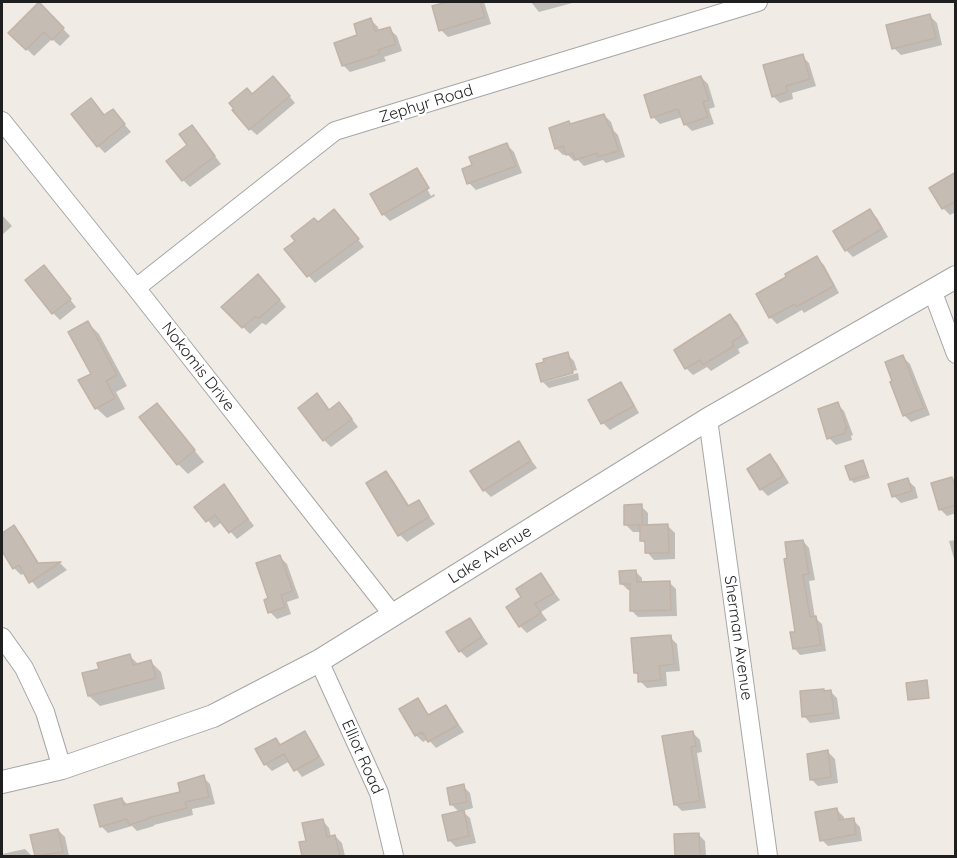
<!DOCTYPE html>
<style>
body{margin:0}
#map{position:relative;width:957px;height:858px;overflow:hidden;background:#f0ece5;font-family:Quicksand,sans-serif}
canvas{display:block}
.frame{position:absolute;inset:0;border:3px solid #1f1f1f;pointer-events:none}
</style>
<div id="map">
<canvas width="957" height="858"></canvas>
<div class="frame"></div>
</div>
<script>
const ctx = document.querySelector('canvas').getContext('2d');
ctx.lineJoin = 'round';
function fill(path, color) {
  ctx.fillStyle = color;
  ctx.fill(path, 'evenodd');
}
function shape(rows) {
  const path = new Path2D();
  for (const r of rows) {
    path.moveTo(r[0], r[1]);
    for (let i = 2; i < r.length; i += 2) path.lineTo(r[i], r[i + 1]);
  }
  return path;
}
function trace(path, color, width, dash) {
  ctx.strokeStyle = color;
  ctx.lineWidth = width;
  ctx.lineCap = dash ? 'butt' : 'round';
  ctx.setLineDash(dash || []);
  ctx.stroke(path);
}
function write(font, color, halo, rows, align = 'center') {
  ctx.font = font + ' Quicksand,sans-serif';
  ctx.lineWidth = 5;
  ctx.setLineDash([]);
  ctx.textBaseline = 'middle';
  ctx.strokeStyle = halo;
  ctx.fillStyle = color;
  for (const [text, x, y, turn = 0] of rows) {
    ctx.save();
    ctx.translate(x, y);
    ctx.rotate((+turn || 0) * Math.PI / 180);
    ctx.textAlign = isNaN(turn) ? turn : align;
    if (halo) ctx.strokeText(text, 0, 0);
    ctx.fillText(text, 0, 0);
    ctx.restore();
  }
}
fill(shape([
 [452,2,484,2,491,24,448,37,441,30,434,7],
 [531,2,576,2,539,12],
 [39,4,70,36,60,46,52,39,34,56,10,33],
 [930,16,937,23,942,45,901,55,894,48],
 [371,20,378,27,379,32,389,29,397,36,402,51,384,57,386,61,350,72,343,65,359,36],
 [802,56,809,63,816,86,792,93,793,99,780,103,773,96],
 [701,77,708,84,715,107,709,109,714,124,692,131,685,124,682,117,660,124,653,117],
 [280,85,295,103,257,135,250,129,253,96],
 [604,115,611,122,614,131,618,135,625,157,606,163,603,160,584,166,578,160,574,161,567,154,563,155,556,148,571,125],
 [105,117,119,118,131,132,105,153,98,146],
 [198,134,221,164,190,187,183,180],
 [507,145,514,152,522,173,476,190,469,183,474,166],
 [417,170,423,176,420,176,431,196,434,194,435,196,390,221,383,214],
 [956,173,956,212,950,215,943,208],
 [870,211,877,218,888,237,853,257,846,250,835,231],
 [2,215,12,226,2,235],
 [341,218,364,247,315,283,286,250,318,224],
 [817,258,824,265,839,293,804,313,802,310,777,324,770,317],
 [50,274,76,307,60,320,53,313],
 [265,283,286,307,266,325,262,323,250,334,223,307],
 [730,316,737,322,749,343,738,349,740,353,711,371,707,367,693,375,686,368,676,351],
 [88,323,99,334,127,386,116,392,125,409,107,418,96,408],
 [567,354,574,361,577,370,544,379,544,382,578,373,579,380,549,388,542,381],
 [903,357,910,364,930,415,911,422,904,415],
 [620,384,627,391,639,413,610,430,603,423],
 [317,395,330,411,346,411,358,427,331,447,324,440],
 [837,404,844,411,853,435,851,436,852,440,836,445,829,438],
 [157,405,204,462,188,474,178,464],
 [518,443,537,468,491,497,484,490],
 [770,456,777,463,789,483,768,496,761,489],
 [863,462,870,478,854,483,851,480],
 [386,473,393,480,410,507,418,502,435,524,407,542,400,535,369,484],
 [951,478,956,482,956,513,947,516,940,509],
 [907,480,915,487,918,498,901,503,894,496],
 [224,486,254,526,237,539,222,522,214,528,197,507],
 [641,506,648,513,648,526,668,526,675,533,675,559,654,560,647,552,646,545,642,540,641,532,633,532,626,525],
 [14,527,21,534,40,565,61,564,67,570,38,589,25,573,21,575,14,568,2,548,2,535],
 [956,540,956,566,949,541],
 [803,541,809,548,815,580,809,581,815,618,822,624,826,651,800,655,794,648],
 [280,557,287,564,299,598,287,602,291,614,277,619,270,612,270,599],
 [635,571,642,578,642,583,670,583,676,589,677,616,638,617,631,610,631,590,628,590,622,584],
 [541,575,560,600,541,612,547,620,527,633,520,626,523,598],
 [470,619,488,644,467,658,460,651],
 [670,637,677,644,680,671,666,672,667,686,647,688,640,681,639,676,636,673],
 [130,656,139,665,151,662,161,672,165,689,100,706,89,696,100,671],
 [823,690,831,692,837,698,840,719,810,723,804,716],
 [418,700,430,716,445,707,452,714,464,732,436,748,428,739,423,742,416,735],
 [304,733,311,740,325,765,302,777,290,761,272,771,265,764,276,740,282,745],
 [693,733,700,740,702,752,697,753,706,808,682,811,675,804],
 [828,752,835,759,838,783,818,786,811,779],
 [203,777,210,784,215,804,192,809,193,815,154,825,154,826,137,831,132,826,108,833,101,826,122,799,128,805,181,793],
 [463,786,470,793,473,808,462,811,470,818,476,843,456,847,449,840,459,812,452,805],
 [837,810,844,817,844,821,853,820,860,827,862,841,828,846,821,839],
 [322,820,329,828,331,837,335,836,342,843,345,856,303,856,301,844,308,842],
 [58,830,65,837,69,856,36,856,32,836],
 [698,834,705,841,706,856,677,856,675,836],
 [25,849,32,856,2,856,2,854]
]), '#0003');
const building = shape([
 [39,2,64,28,52,40,44,32,26,50,8,33,39,2],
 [447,2,480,2,485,17,439,31,432,6,447,2],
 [930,14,936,38,892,49,886,25,930,14],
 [371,18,375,31,390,27,396,44,378,50,380,54,342,66,334,43,357,35,354,24,371,18],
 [803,54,810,79,786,86,787,92,772,97,763,65,803,54],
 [273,76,290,96,249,130,232,110,234,109,229,103,247,88,252,94,273,76],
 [701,76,709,100,703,102,708,117,684,125,678,109,651,118,644,95,701,76],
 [91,98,104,115,113,109,125,124,97,147,71,114,91,98],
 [604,114,609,127,611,127,619,151,598,157,597,153,575,160,573,153,566,155,563,146,555,149,549,128,569,121,570,124,604,114],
 [192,125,215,156,182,181,166,161,187,145,179,134,192,125],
 [507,143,516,166,467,184,462,169,472,165,469,157,507,143],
 [417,168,429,188,382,215,370,194,417,168],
 [956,172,956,201,942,209,929,188,956,172],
 [334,209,359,239,307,277,284,249,295,241,291,236,314,218,318,222,334,209],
 [870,209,882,229,845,251,833,231,870,209],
 [817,256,834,286,796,307,795,304,769,318,756,294,786,277,785,274,817,256],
 [44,265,71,299,52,314,25,280,44,265],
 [258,274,280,300,259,318,255,317,242,328,221,307,258,274],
 [730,314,743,335,732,342,734,346,703,365,700,360,685,369,674,350,730,314],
 [88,321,117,375,106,381,115,398,95,409,78,380,91,374,68,332,88,321],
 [568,352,573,373,541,382,536,364,544,362,543,359,568,352],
 [903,355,924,408,903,416,890,382,892,381,885,362,903,355],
 [621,382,634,406,601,424,588,400,621,382],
 [317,393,329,410,339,402,352,419,323,441,298,408,317,393],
 [838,402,847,428,845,429,846,433,827,439,818,409,838,402],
 [157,403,195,450,177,465,139,417,157,403],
 [519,441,531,461,483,491,470,471,519,441],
 [770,454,783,476,760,490,747,469,770,454],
 [863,460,868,475,850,480,845,466,863,460],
 [386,471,408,506,419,500,429,517,398,536,366,483,386,471],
 [952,477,956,489,956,505,939,510,931,483,952,477],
 [908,478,912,491,892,497,888,484,908,478],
 [224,484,248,519,229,533,215,515,206,522,194,507,224,484],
 [642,504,642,525,668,524,669,553,645,553,645,541,640,541,640,525,624,525,624,505,642,504],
 [14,525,38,563,61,562,29,583,19,565,13,569,2,551,2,533,14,525],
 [803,540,809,574,803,575,810,617,816,616,821,645,793,649,790,632,795,632,784,559,787,558,785,542,803,540],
 [280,555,293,591,281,595,285,607,268,613,264,600,268,598,256,563,280,555],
 [636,570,637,582,670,581,671,610,630,611,630,584,620,584,619,571,636,570],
 [541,573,554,593,535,604,541,613,519,627,506,607,521,597,516,589,541,573],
 [470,618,482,637,459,652,446,632,470,618],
 [671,635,674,664,659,666,661,680,638,682,638,673,634,673,631,638,671,635],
 [130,654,133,665,151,660,156,678,88,696,82,673,99,669,97,663,130,654],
 [927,680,929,698,908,700,906,683,927,680],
 [824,689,824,691,831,690,834,713,802,717,800,691,824,689],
 [418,698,428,715,446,705,458,725,428,742,422,732,415,736,399,709,418,698],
 [305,731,319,757,294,771,284,754,264,765,255,749,276,738,280,745,305,731],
 [693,731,696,746,691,747,700,801,674,805,662,736,693,731],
 [828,750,831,777,810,780,807,754,828,750],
 [204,775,209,797,185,802,187,808,148,818,148,819,129,825,127,819,100,827,94,805,122,798,124,805,180,792,178,783,204,775],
 [464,784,467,802,450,805,447,788,464,784],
 [837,808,839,820,854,818,856,834,820,841,815,812,837,808],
 [464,810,469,836,448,841,442,815,464,810],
 [323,819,327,837,335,835,340,856,302,856,299,842,306,841,302,823,323,819],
 [58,829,63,852,35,856,30,835,58,829],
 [699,833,700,856,675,856,674,834,699,833]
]);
fill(building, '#c5bcb4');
trace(building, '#c2b3a7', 1.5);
const minor = shape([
 [2,121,136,288,393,615],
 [136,288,335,131,758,2],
 [932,290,956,354],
 [708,419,768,856],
 [2,637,24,668,45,712,62,768],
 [319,661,379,793,394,856]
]);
const tertiary = shape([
 [2,782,62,768,213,716,319,661,708,419,956,277]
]);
trace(minor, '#a6a6a6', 20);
trace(tertiary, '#a6a6a6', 24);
trace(minor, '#fff', 18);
trace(tertiary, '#fff', 22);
write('16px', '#1f1f1f', '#fff', [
 ["Zephyr Road",426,104,-17],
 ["Nokomis Drive",198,367,52],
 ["Lake Avenue",490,555,-32],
 ["Sherman Avenue",738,638,82],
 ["Elliot Road",362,757,66]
]);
</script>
